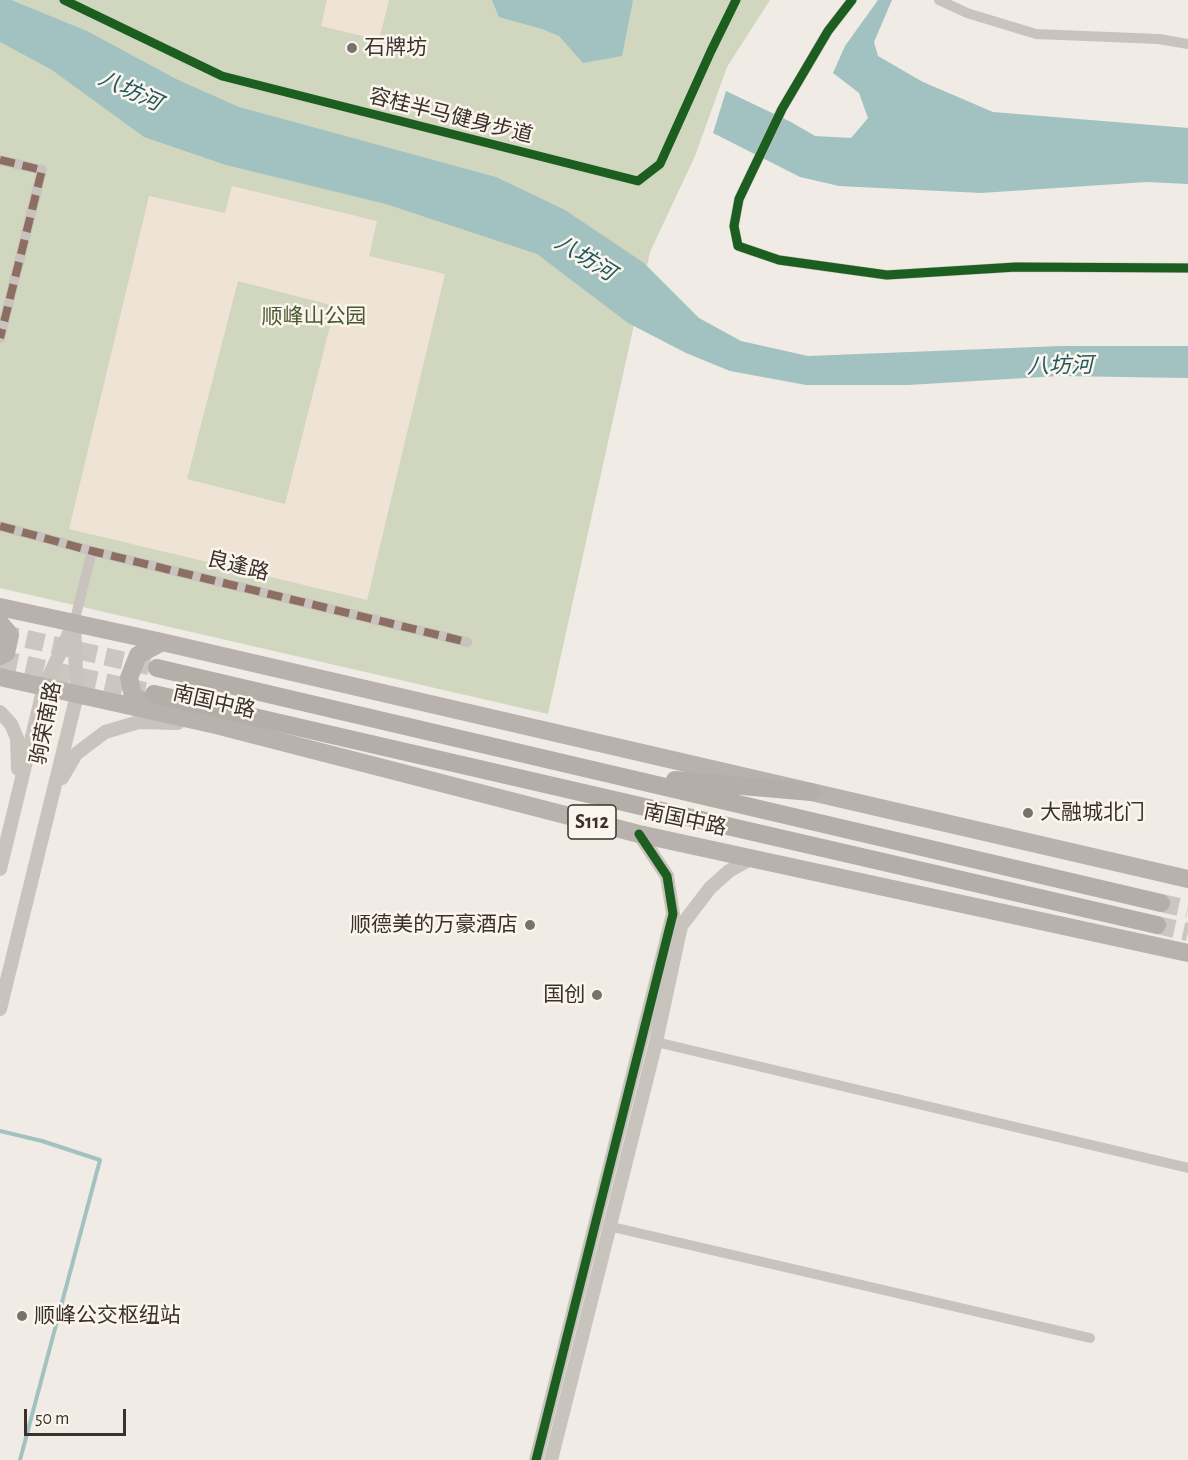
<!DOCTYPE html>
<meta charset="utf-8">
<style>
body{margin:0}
#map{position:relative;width:1188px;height:1460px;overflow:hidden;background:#f0ebe5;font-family:"Alegreya Sans",sans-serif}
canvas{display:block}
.scale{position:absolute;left:24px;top:1409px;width:102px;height:27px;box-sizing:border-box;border:3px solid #3b302b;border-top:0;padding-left:8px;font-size:18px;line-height:21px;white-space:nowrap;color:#3b302b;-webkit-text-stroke:4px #fbf5ee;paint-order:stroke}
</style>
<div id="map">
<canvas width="1188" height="1460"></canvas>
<div class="scale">50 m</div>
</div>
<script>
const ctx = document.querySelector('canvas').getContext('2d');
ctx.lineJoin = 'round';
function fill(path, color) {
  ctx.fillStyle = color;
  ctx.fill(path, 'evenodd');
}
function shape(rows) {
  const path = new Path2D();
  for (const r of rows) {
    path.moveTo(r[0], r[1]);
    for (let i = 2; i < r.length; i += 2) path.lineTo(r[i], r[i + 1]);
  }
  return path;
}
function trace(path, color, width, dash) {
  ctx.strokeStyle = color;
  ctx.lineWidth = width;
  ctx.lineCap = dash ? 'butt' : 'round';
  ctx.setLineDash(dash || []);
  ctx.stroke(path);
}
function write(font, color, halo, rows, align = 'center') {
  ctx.font = font + ' "Alegreya Sans","Noto Sans SC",sans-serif';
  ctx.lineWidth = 5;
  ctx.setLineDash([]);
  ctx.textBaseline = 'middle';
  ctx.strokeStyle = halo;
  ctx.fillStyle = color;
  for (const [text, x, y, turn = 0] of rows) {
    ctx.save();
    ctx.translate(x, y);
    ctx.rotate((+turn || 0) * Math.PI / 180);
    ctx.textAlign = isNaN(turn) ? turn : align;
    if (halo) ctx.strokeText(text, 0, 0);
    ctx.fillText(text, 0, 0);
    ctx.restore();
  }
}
fill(shape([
 [0,0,770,0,727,67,695,156,650,252,548,714,0,588]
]), '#d1d6bf');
fill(shape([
 [327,0,389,0,379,40,321,26],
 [232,186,377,221,369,256,445,274,367,600,69,529,149,196,225,213],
 [238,281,335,306,285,504,187,479]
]), '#eee3d5');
fill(shape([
 [0,0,11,0,87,31,176,79,239,107,496,177,565,210,644,263,699,318,741,341,808,356,1061,346,1188,346,1188,378,1059,376,908,385,806,385,730,371,686,353,628,323,537,254,386,204,226,165,144,137,52,70,0,42],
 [492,0,633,0,622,56,583,63,559,36,542,29,499,17],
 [878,0,892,0,874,42,878,56,923,82,993,112,1188,128,1188,184,1147,182,981,193,839,186,800,177,713,133,726,91,791,122,815,136,851,138,868,118,859,93,833,73,845,46]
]), '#a1c2c1');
trace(shape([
 [0,1131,42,1141,100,1160,20,1460]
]), '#a1c2c1', 4);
trace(shape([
 [0,633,157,668],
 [0,659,145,691],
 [1161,903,1188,909],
 [1157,925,1188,932]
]), '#ccc6c0', 18, [18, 9]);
trace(shape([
 [852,0,828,31,782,109,739,199,734,226,738,246,779,260,887,275,1016,267,1188,268],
 [939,0,967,13,1036,34,1159,39,1188,44],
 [0,160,42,170,0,338],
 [0,526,92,551,467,642],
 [74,623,92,551],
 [656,1042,1188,1168],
 [608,1226,1090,1338]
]), '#c9c3be', 10);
trace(shape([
 [0,712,11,724,17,738,18,769],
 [62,778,76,754,105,732,139,722,178,723],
 [0,869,44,687,72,627],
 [0,1009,77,695,74,623],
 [536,1460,673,914,667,876,639,834],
 [551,1460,656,1042,681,926,710,888,729,871,752,858]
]), '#c9c3be', 14);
trace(shape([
 [0,607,162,642,1188,879],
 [0,623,10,635,6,653,0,656],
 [0,677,216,725,639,834,1188,953],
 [152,705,133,696,129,678,138,655,162,642]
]), '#b8b1ad', 18);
trace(shape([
 [157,668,1161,903],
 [154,694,1157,925],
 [675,780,811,792]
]), '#b4aea8', 18);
trace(shape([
 [0,160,42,170,0,338],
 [0,526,92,551,467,642]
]), '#8d6e63', 8, [15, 8]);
trace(shape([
 [64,0,222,76,638,181,660,164,711,51,736,0],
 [852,0,828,31,782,109,739,199,734,226,738,246,779,260,887,275,1016,267,1188,268],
 [536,1460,673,914,667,876,639,834]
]), '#1b5e20', 9);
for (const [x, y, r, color] of [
 [352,48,6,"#7a716c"],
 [1028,813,6,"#7a716c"],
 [530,925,6,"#7a716c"],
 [597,995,6,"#7a716c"],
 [22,1316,6,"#7a716c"]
]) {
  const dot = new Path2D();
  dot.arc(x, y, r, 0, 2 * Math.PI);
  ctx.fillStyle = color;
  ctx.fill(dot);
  trace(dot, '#fbf5ee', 2);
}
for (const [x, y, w] of [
 [592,822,48]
]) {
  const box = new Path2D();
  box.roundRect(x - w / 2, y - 17, w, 34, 4.5);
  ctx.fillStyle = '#fbf5ee';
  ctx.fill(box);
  trace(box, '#3b302b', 1.5);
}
write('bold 20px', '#3b302b', null, [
 ["S112",592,822]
]);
write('21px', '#3b302b', '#fbf5ee', [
 ["石牌坊",364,48],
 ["大融城北门",1040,813],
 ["顺德美的万豪酒店",518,925,"right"],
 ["国创",585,995,"right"],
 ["顺峰公交枢纽站",34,1316]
], 'left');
write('21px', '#3b302b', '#fbf5ee', [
 ["容桂半马健身步道",451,116,14],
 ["良逢路",238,566,14],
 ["南国中路",214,702,13],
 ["驹荣南路",46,723,-79],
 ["南国中路",685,820,12]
]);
write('21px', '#4a5a2e', '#fbf5ee', [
 ["顺峰山公园",314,317]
]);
write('italic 22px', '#1f5a5e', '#fbf5ee', [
 ["八坊河",130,91,25],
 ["八坊河",585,258,32],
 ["八坊河",1060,366,-1]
]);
</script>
